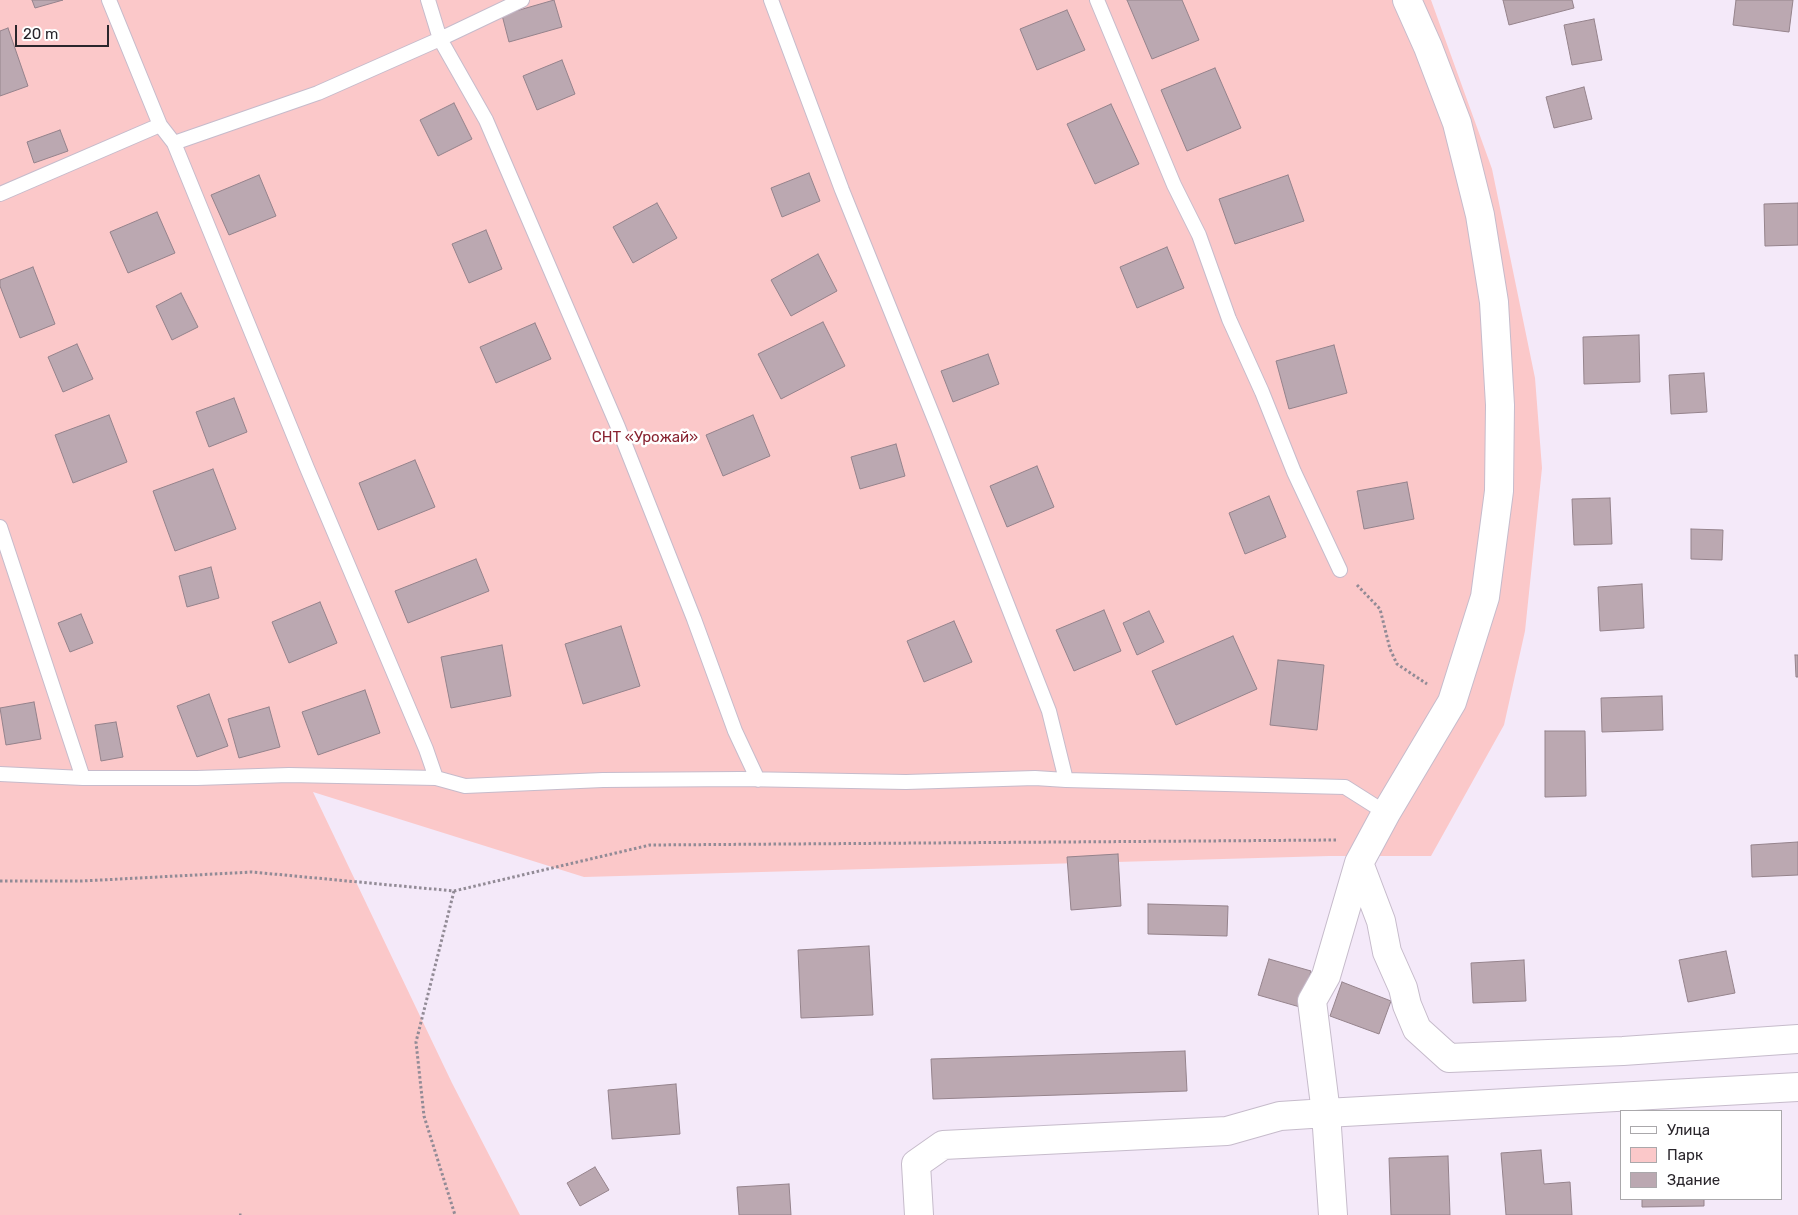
<!DOCTYPE html>
<meta charset="utf-8">
<style>
body{margin:0}
#map{position:relative;width:1798px;height:1215px;overflow:hidden;background:#f4e9f9;font-family:Rubik,sans-serif}
canvas{display:block}
.legend{position:absolute;left:1620px;top:1110px;width:162px;height:90px;box-sizing:border-box;background:#fff;border:1px solid #aaa8ab;margin:0;padding:6px 9px;list-style:none;font-size:15px;color:#2a262c}
.legend li{display:flex;align-items:center;gap:10px;height:25px}
.legend b{width:25px;border:1px solid #aaa8ab}
.scale{position:absolute;left:15px;top:25px;width:94px;height:22px;box-sizing:border-box;border:2px solid #2a262c;border-top:0;padding-left:6px;font-size:15px;line-height:18px;white-space:nowrap;color:#2a262c;-webkit-text-stroke:4px #fff;paint-order:stroke}
</style>
<div id="map">
<canvas width="1798" height="1215"></canvas>
<ul class="legend">
<li><b style="height:6px;background:#fff"></b>Улица</li>
<li><b style="height:14px;background:#fbc8c9"></b>Парк</li>
<li><b style="height:14px;background:#bba8b1"></b>Здание</li>
</ul>
<div class="scale">20 m</div>
</div>
<script>
const ctx = document.querySelector('canvas').getContext('2d');
ctx.lineJoin = 'round';
function fill(path, color) {
  ctx.fillStyle = color;
  ctx.fill(path, 'evenodd');
}
function shape(rows) {
  const path = new Path2D();
  for (const r of rows) {
    path.moveTo(r[0], r[1]);
    for (let i = 2; i < r.length; i += 2) path.lineTo(r[i], r[i + 1]);
  }
  return path;
}
function trace(path, color, width, dash) {
  ctx.strokeStyle = color;
  ctx.lineWidth = width;
  ctx.lineCap = dash ? 'butt' : 'round';
  ctx.setLineDash(dash || []);
  ctx.stroke(path);
}
function write(font, color, halo, rows, align = 'center') {
  ctx.font = font + ' Rubik,sans-serif';
  ctx.lineWidth = 5;
  ctx.setLineDash([]);
  ctx.textBaseline = 'middle';
  ctx.strokeStyle = halo;
  ctx.fillStyle = color;
  for (const [text, x, y, turn = 0] of rows) {
    ctx.save();
    ctx.translate(x, y);
    ctx.rotate((+turn || 0) * Math.PI / 180);
    ctx.textAlign = isNaN(turn) ? turn : align;
    if (halo) ctx.strokeText(text, 0, 0);
    ctx.fillText(text, 0, 0);
    ctx.restore();
  }
}
fill(shape([
 [0,0,1431,0,1492,169,1535,378,1542,468,1525,631,1504,725,1431,856,1329,856,584,877,313,792,452,1083,520,1215,0,1215]
]), '#fbc8c9');
const building = shape([
 [32,0,63,0,35,8,32,0],
 [554,0,562,27,509,42,502,15,554,0],
 [1127,0,1182,0,1199,40,1152,59,1127,0],
 [1503,0,1572,0,1574,8,1509,25,1503,0],
 [1736,0,1793,0,1789,32,1733,25,1736,0],
 [1067,10,1085,50,1037,70,1020,29,1067,10],
 [1594,19,1602,60,1572,65,1564,25,1594,19],
 [8,28,28,86,0,96,0,31,8,28],
 [562,60,575,94,537,110,523,76,562,60],
 [1215,68,1241,128,1187,151,1161,90,1215,68],
 [1584,87,1592,119,1554,128,1546,97,1584,87],
 [454,103,472,139,438,156,420,120,454,103],
 [1111,104,1139,164,1095,184,1067,124,1111,104],
 [60,130,68,151,34,163,27,142,60,130],
 [809,173,820,201,782,217,771,188,809,173],
 [259,175,276,216,229,235,211,195,259,175],
 [1288,175,1304,221,1235,244,1219,199,1288,175],
 [657,203,677,238,633,263,613,227,657,203],
 [1798,203,1798,245,1765,246,1764,204,1798,203],
 [157,212,175,253,128,273,110,232,157,212],
 [486,230,502,269,469,283,452,244,486,230],
 [1167,247,1184,288,1137,308,1120,267,1167,247],
 [818,254,837,291,791,316,771,280,818,254],
 [33,267,55,324,20,338,0,286,0,280,33,267],
 [181,293,198,327,172,340,156,306,181,293],
 [823,322,845,366,781,399,758,354,823,322],
 [535,323,551,359,496,383,480,347,535,323],
 [1639,335,1640,382,1584,384,1583,337,1639,335],
 [77,344,93,379,63,392,48,357,77,344],
 [1334,345,1347,393,1289,409,1276,361,1334,345],
 [988,354,999,384,953,402,941,371,988,354],
 [1704,373,1707,412,1671,414,1669,375,1704,373],
 [234,398,247,432,209,447,196,412,234,398],
 [109,415,127,462,73,483,55,435,109,415],
 [753,415,770,456,723,476,706,435,753,415],
 [896,444,905,476,860,489,851,457,896,444],
 [415,460,435,507,378,530,359,483,415,460],
 [1037,466,1054,507,1007,527,990,486,1037,466],
 [213,469,236,529,175,551,153,491,213,469],
 [1407,482,1414,519,1364,529,1357,491,1407,482],
 [1269,496,1286,537,1245,554,1229,513,1269,496],
 [1610,498,1612,544,1574,545,1572,499,1610,498],
 [1691,529,1723,530,1722,560,1691,559,1691,529],
 [476,559,489,591,408,623,395,591,476,559],
 [211,567,219,598,187,607,179,576,211,567],
 [1642,584,1644,628,1600,631,1598,587,1642,584],
 [320,602,337,643,289,663,272,622,320,602],
 [1104,610,1121,651,1074,671,1056,630,1104,610],
 [1149,611,1164,642,1137,655,1123,623,1149,611],
 [81,614,93,643,70,652,58,623,81,614],
 [954,621,972,662,924,682,907,641,954,621],
 [621,626,640,686,583,704,565,644,621,626],
 [1233,636,1257,689,1176,725,1152,671,1233,636],
 [502,645,511,696,451,708,441,657,502,645],
 [1795,655,1798,655,1798,677,1796,677,1795,655],
 [1278,660,1324,665,1317,730,1270,725,1278,660],
 [365,690,380,733,318,755,302,712,365,690],
 [209,694,228,746,197,757,177,706,209,694],
 [1662,696,1663,730,1602,732,1601,698,1662,696],
 [34,702,41,739,6,745,0,708,34,702],
 [269,707,280,747,239,758,228,719,269,707],
 [116,722,123,757,101,761,95,725,116,722],
 [1545,731,1585,731,1586,796,1545,797,1545,731],
 [1798,842,1798,875,1752,877,1751,845,1798,842],
 [1118,854,1121,906,1071,910,1067,857,1118,854],
 [1148,904,1228,906,1227,936,1148,934,1148,904],
 [869,946,873,1015,801,1018,798,950,869,946],
 [1726,951,1735,993,1688,1002,1679,960,1726,951],
 [1269,959,1311,971,1300,1007,1258,995,1269,959],
 [1524,960,1526,1001,1473,1003,1471,963,1524,960],
 [1342,982,1391,1001,1379,1034,1330,1016,1342,982],
 [1185,1051,1187,1091,933,1099,931,1059,1185,1051],
 [676,1084,680,1134,612,1139,608,1090,676,1084],
 [1541,1150,1544,1184,1570,1182,1572,1215,1506,1215,1501,1153,1541,1150],
 [1448,1156,1450,1215,1391,1215,1389,1158,1448,1156],
 [595,1167,609,1190,580,1206,567,1183,595,1167],
 [789,1184,791,1215,739,1215,737,1187,789,1184],
 [1642,1199,1704,1199,1704,1206,1642,1207,1642,1199]
]);
fill(building, '#bba8b1');
trace(building, '#95838c', 1);
const service = shape([
 [109,0,160,125],
 [428,0,440,39,486,120,618,427,694,619,735,731,758,780],
 [771,0,842,190,938,428,1049,711,1066,780],
 [1097,0,1174,185,1199,235,1229,319,1262,392,1294,472,1340,570],
 [174,143,307,468,426,749,436,778],
 [0,194,160,125,174,143,318,93,440,39,522,0],
 [0,527,83,778,197,778,289,775,436,778,465,786,603,780,741,779,906,782,1035,778,1066,780,1345,787,1386,813],
 [0,774,83,778]
]);
const minor = shape([
 [1359,863,1381,921,1387,952,1403,988,1407,1005,1417,1029,1449,1058,1623,1051,1798,1039],
 [919,1215,916,1164,943,1145,1227,1131,1280,1116,1326,1113,1798,1087],
 [1333,1215,1326,1113,1312,1001,1326,976,1359,863,1386,813,1452,702,1485,597,1499,491,1500,405,1494,302,1480,215,1457,123,1428,47,1407,0]
]);
trace(service, '#c6bbcb', 16);
trace(minor, '#c6bbcb', 30);
trace(shape([
 [1357,585,1380,609,1390,649,1397,664,1427,684],
 [0,881,82,881,252,872,454,891,650,845,1337,840],
 [454,891,416,1042,424,1116,455,1215],
 [239,1215,244,1215]
]), '#928b96', 3, [2.5, 2.5]);
trace(service, '#fff', 14);
trace(minor, '#fff', 28);
write('15px', '#882230', '#fff', [
 ["СНТ «Урожай»",645,438]
]);
</script>
